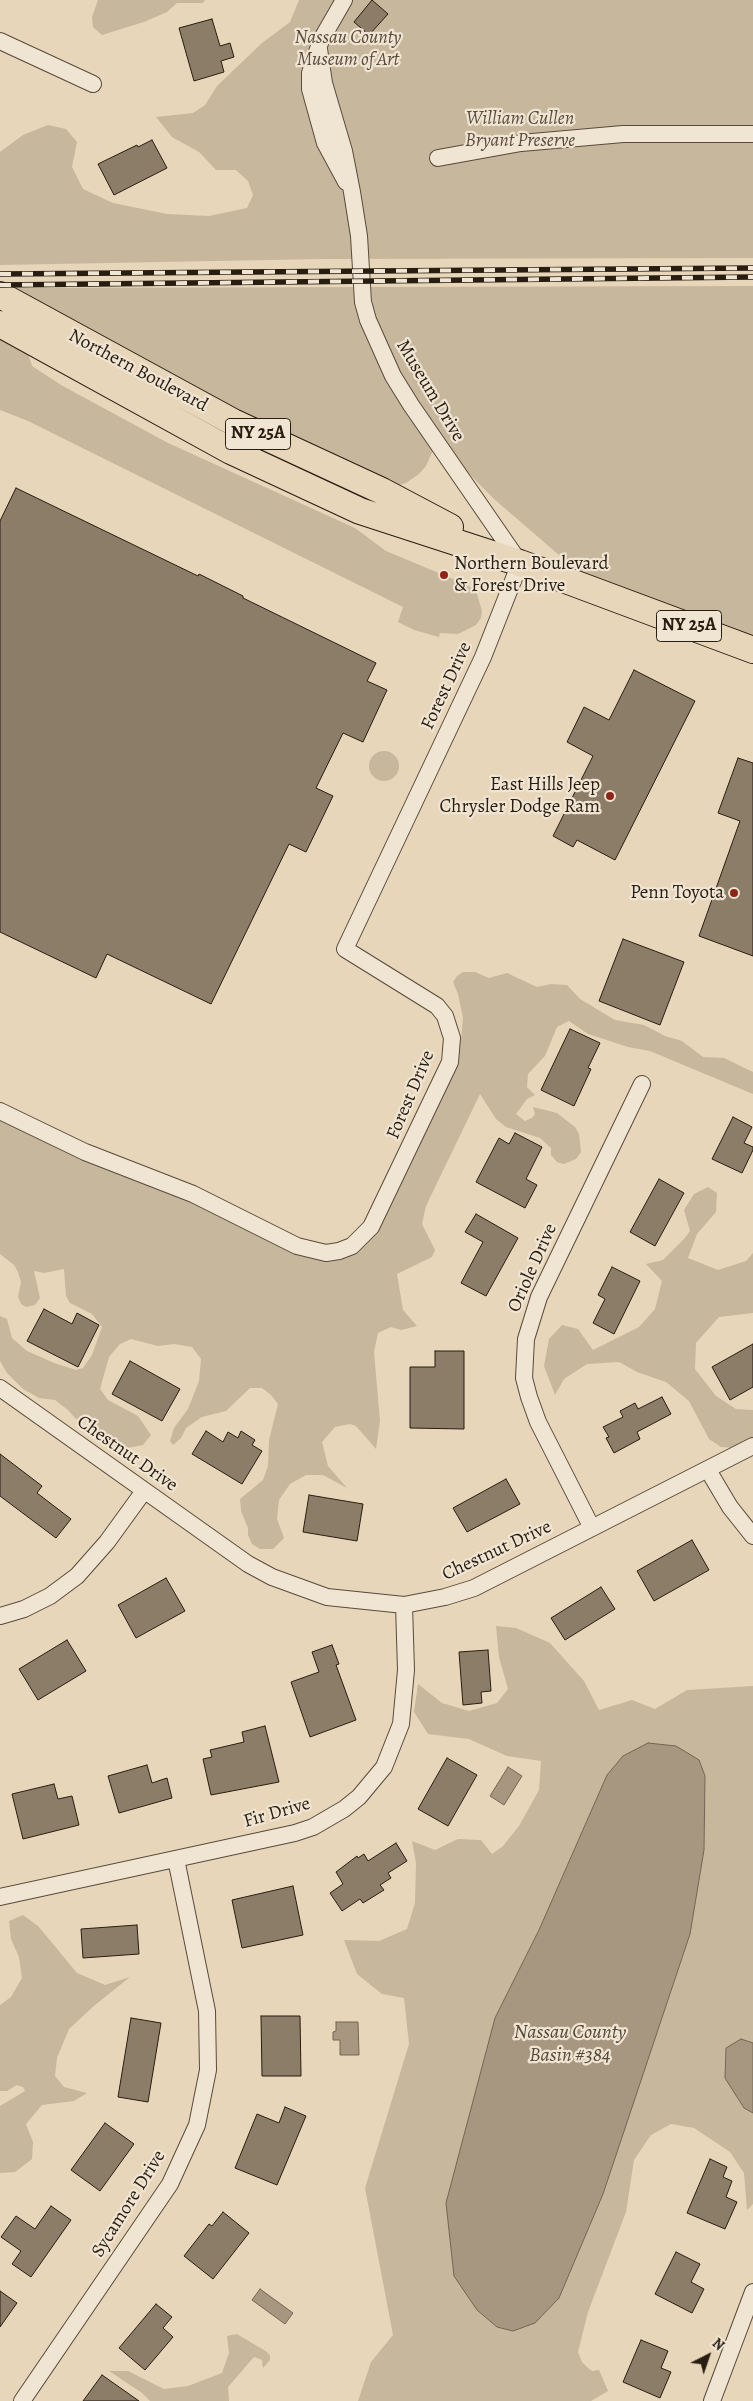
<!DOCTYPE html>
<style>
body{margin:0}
#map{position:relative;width:753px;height:2401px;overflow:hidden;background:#e8d6ba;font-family:Alegreya,serif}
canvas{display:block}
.north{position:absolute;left:683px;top:2331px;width:50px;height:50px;-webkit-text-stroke:4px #f0e4d2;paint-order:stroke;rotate:41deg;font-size:14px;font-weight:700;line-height:20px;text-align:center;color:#281d11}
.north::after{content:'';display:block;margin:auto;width:18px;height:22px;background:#281d11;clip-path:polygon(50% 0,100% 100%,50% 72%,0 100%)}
</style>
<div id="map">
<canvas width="753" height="2401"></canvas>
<div class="north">N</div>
</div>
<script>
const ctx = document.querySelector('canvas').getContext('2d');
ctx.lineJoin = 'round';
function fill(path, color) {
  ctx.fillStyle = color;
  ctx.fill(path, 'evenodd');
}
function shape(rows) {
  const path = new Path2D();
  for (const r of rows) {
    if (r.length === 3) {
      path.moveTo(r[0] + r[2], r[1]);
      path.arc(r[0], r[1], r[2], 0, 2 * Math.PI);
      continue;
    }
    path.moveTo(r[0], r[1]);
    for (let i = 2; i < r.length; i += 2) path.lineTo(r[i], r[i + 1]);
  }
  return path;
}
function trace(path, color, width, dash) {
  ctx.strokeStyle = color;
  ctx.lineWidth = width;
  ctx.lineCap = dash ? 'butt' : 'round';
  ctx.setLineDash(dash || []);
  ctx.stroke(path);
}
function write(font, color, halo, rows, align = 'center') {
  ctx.font = font + ' Alegreya,serif';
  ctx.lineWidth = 4.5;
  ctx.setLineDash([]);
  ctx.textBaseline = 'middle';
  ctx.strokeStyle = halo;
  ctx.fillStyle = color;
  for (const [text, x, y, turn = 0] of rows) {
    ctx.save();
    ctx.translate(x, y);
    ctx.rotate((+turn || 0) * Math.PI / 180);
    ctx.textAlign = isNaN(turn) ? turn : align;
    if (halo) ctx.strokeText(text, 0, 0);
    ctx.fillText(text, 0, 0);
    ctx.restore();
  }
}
fill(shape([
 [98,0,205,0,203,3,177,3,167,12,144,22,102,35,93,27,92,17],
 [299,0,753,0,753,258,324,259,0,265,0,152,23,135,48,125,66,129,77,142,72,167,83,189,113,203,167,214,209,216,247,208,253,195,248,181,236,170,216,170,199,152,172,137,156,117,193,113,205,105,217,86,262,43,290,22],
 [753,286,753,650,603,593,494,499,437,441,426,466,419,474,406,483,382,491,0,288],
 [0,324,22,336,32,366,61,385,168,443,355,528,386,551,465,584,476,591,482,611,481,618,476,625,458,634,440,633,439,637,414,630,398,622,403,607,28,421,0,410],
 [384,766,15],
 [463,972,475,972,489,978,507,973,537,987,551,984,567,985,580,999,615,1020,644,1025,665,1036,682,1041,703,1057,724,1058,753,1072,753,1094,650,1051,628,1047,588,1034,569,1021,557,1027,545,1056,528,1074,527,1087,535,1095,527,1099,516,1114,525,1121,532,1118,535,1114,533,1107,557,1113,575,1127,579,1134,581,1152,576,1159,564,1164,557,1162,551,1155,551,1148,540,1138,506,1127,496,1119,480,1094,426,1206,422,1224,435,1250,432,1257,397,1274,403,1310,417,1326,401,1330,391,1327,378,1333,374,1352,380,1421,376,1449,356,1426,350,1424,335,1427,322,1442,328,1466,347,1488,323,1475,306,1475,290,1484,279,1500,277,1519,284,1538,273,1549,260,1549,252,1544,248,1535,248,1528,241,1511,240,1499,263,1480,268,1466,269,1440,278,1404,271,1395,262,1388,250,1388,226,1411,202,1417,186,1428,181,1438,173,1445,170,1441,174,1428,188,1409,199,1381,201,1359,192,1347,174,1344,158,1346,131,1339,120,1344,109,1357,100,1389,108,1400,138,1416,151,1435,143,1445,122,1449,113,1445,89,1421,76,1419,68,1410,55,1400,39,1398,23,1389,7,1373,0,1361,0,1316,7,1319,12,1338,27,1351,54,1363,76,1370,83,1368,92,1355,102,1327,92,1314,70,1303,66,1296,64,1269,44,1273,34,1271,40,1298,35,1305,26,1307,21,1304,18,1297,21,1282,18,1272,14,1265,0,1254,0,1111,297,1246,352,1246,461,1040,463,1018,458,994,453,982,457,976],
 [708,1187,717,1193,716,1212,697,1234,688,1258,718,1270,746,1261,753,1253,753,1313,719,1317,696,1343,695,1369,716,1396,736,1409,753,1410,753,1441,734,1448,721,1447,709,1439,689,1401,666,1382,637,1372,619,1362,587,1364,564,1379,555,1395,544,1366,549,1339,562,1325,578,1329,593,1350,639,1327,655,1309,662,1281,646,1264,663,1260,684,1239,690,1231,684,1210,694,1194],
 [496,1626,516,1628,550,1643,584,1681,599,1710,632,1700,655,1709,687,1690,753,1686,753,2204,747,2210,744,2173,730,2152,694,2128,671,2124,651,2135,634,2160,626,2212,588,2312,578,2352,582,2362,588,2368,592,2371,599,2370,608,2391,591,2401,358,2401,371,2362,393,2335,365,2188,409,2044,404,1998,382,1994,357,1974,344,1940,379,1941,407,1929,415,1903,416,1863,412,1841,435,1850,458,1839,481,1840,492,1854,503,1846,519,1826,539,1790,541,1761,507,1756,469,1739,428,1734,414,1712,418,1684,442,1703,469,1711,497,1703,508,1689,499,1657],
 [23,1915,38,1926,77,1973,105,1985,130,1977,95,2005,69,2029,57,2058,55,2076,64,2087,87,2093,74,2101,42,2105,26,2124,33,2142,32,2159,15,2172,0,2173,0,2106,25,2091,23,2087,17,2085,7,2091,0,2091,0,2005,11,1997,22,1978,19,1957,11,1939,9,1921],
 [237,2334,267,2352,270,2356,270,2360,263,2368,262,2360,254,2357,228,2387,229,2401,150,2401,142,2393,109,2371,128,2371,164,2389,188,2386,222,2373,229,2353,227,2336]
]), '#c7b79d');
const water = shape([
 [648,1743,676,1746,699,1760,705,1776,704,1850,690,1934,603,2194,559,2298,535,2323,513,2331,497,2327,477,2310,454,2276,446,2203,495,2018,539,1930,607,1775,623,1756,648,1743],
 [508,1767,522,1776,504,1805,490,1796,508,1767],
 [336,2022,358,2022,359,2055,340,2055,340,2040,333,2040,333,2032,336,2031,336,2022],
 [741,2039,753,2043,753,2113,744,2108,725,2078,726,2048,741,2039],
 [260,2289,293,2313,285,2324,252,2300,260,2289]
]);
fill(water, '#a79781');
trace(water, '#746654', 1);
const building = shape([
 [372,0,388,14,369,35,354,22,372,0],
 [212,19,220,46,230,43,234,57,221,61,224,72,194,81,179,28,212,19],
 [152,140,167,168,114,195,98,164,137,145,138,147,152,140],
 [16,488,198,576,199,574,243,596,243,598,376,663,367,681,387,690,363,742,343,733,316,788,333,796,306,852,289,844,211,1004,107,954,96,978,0,932,0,521,16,488],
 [634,670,695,701,615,860,577,840,573,847,553,836,593,756,567,742,584,707,609,720,634,670],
 [738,758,753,763,753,956,699,936,740,821,718,813,738,758],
 [623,939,684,962,660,1025,599,1001,623,939],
 [570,1029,600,1043,588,1068,591,1069,574,1106,541,1090,570,1029],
 [733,1117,752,1127,744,1143,753,1147,753,1150,742,1173,712,1159,733,1117],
 [515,1133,542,1147,526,1179,537,1185,525,1208,476,1182,499,1138,509,1144,515,1133],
 [659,1179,684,1193,655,1246,630,1232,659,1179],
 [476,1214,518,1238,486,1296,461,1283,483,1242,465,1232,476,1214],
 [612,1267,640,1281,614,1334,593,1323,605,1299,598,1295,612,1267],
 [44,1309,72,1324,77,1313,99,1325,78,1367,27,1341,44,1309],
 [753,1344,753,1387,730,1400,712,1367,753,1344],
 [435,1351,464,1351,464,1429,410,1428,410,1367,435,1367,435,1351],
 [130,1361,180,1389,162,1421,112,1394,130,1361],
 [662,1397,671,1414,637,1432,640,1439,614,1453,606,1438,609,1437,603,1427,623,1417,620,1411,635,1403,638,1409,662,1397],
 [206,1431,223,1442,228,1432,238,1438,241,1431,255,1440,252,1445,262,1451,242,1484,192,1454,206,1431],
 [0,1454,42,1486,37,1493,71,1519,56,1538,0,1496,0,1454],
 [506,1479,520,1504,467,1532,453,1508,506,1479],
 [309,1495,363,1504,357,1541,303,1532,309,1495],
 [692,1540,709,1570,654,1601,637,1571,692,1540],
 [166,1578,185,1611,136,1638,118,1605,166,1578],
 [601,1587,615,1609,565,1640,551,1618,601,1587],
 [67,1640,86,1671,38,1700,19,1669,67,1640],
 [332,1645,339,1664,336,1665,356,1720,310,1737,291,1682,319,1672,312,1652,332,1645],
 [488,1650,491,1691,481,1692,482,1703,463,1705,459,1652,488,1650],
 [265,1726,279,1782,211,1795,203,1759,212,1757,210,1750,244,1742,242,1732,265,1726],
 [447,1758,477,1775,448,1826,418,1809,447,1758],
 [147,1765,152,1783,167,1778,172,1798,119,1813,108,1776,147,1765],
 [54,1784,58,1799,72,1796,79,1825,23,1839,12,1794,54,1784],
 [396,1843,407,1861,388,1873,391,1878,380,1885,384,1890,363,1903,360,1899,342,1911,330,1893,343,1884,336,1872,357,1856,358,1858,364,1854,368,1861,396,1843],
 [293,1886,303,1935,242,1948,232,1900,293,1886],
 [137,1925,139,1954,83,1958,81,1929,137,1925],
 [261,2016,300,2016,301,2076,262,2076,261,2016],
 [131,2018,161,2023,148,2102,118,2097,131,2018],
 [285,2107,306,2116,277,2185,235,2168,257,2114,279,2123,285,2107],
 [105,2123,134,2144,100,2191,71,2170,105,2123],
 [710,2159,727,2167,723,2177,732,2181,726,2197,737,2202,725,2229,687,2213,710,2159],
 [51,2206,71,2220,31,2277,12,2264,21,2251,1,2237,16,2216,35,2229,51,2206],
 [223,2212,249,2233,213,2279,184,2256,209,2224,212,2226,223,2212],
 [676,2252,700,2264,691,2282,704,2289,692,2313,655,2294,676,2252],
 [0,2291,17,2303,0,2327,0,2291],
 [156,2304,172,2317,163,2328,173,2337,145,2370,119,2348,156,2304],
 [641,2340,668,2351,661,2368,671,2372,660,2398,623,2382,641,2340],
 [102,2375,139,2401,83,2401,102,2375]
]);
fill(building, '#8c7d69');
trace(building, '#281d11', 1);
const street = shape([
 [344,0,321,40,310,73,310,89,325,143,346,182],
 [0,41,93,84],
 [438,158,521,143,623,134,753,134],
 [0,1111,85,1152,193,1194,297,1246,326,1253,339,1251,352,1246,371,1227,450,1062,452,1038,445,1016,437,1006,345,949,483,657,520,563,411,405,393,376,368,320,363,302,359,236,352,192,344,151,324,83,319,49],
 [0,1388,248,1564,272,1577,327,1597,404,1605,445,1597,474,1588,753,1446],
 [708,1470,730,1507,753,1536],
 [592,1528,538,1422,529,1397,524,1378,526,1339,539,1297,642,1084],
 [0,1616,24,1609,50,1596,77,1576,107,1542,144,1491],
 [0,1897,295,1833,313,1827,344,1809,359,1797,384,1767,401,1724,406,1670,404,1605],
 [22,2401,170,2184,197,2125,208,2070,207,2011,176,1859],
 [712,2401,753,2292]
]);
const primary = shape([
 [0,295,233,422,382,491,450,527],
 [0,324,231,451,360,511,520,563,753,650]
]);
trace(street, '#584b3b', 18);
trace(primary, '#281d11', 28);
trace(street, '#f0e4d2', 16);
trace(primary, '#e8d6ba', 26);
const rail = shape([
 [0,274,753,268],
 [0,285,753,277]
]);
trace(rail, '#281d11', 5.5);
trace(rail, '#f0e4d2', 4, [11]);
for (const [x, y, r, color] of [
 [444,575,5,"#8f2418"],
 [610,796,5,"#8f2418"],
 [734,893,5,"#8f2418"]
]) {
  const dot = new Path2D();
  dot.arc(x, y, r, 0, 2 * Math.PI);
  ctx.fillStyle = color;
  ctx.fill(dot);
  trace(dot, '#f0e4d2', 2);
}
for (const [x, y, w] of [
 [258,434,65],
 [689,626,65]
]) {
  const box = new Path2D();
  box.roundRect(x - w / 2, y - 15.5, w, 31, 4);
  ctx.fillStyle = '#f0e4d2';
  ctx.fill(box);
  trace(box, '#281d11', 1);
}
write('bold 18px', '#281d11', null, [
 ["NY 25A",258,434],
 ["NY 25A",689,626]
]);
write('italic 19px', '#584b3b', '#f0e4d2', [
 ["Nassau County",348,38],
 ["Museum of Art",348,60],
 ["William Cullen",520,119],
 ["Bryant Preserve",520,141]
]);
write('19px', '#281d11', '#f0e4d2', [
 ["Northern Boulevard",138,371,28],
 ["Museum Drive",430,391,59],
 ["Forest Drive",447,686,-65],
 ["Forest Drive",411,1095,-67],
 ["Oriole Drive",533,1268,-66],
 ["Chestnut Drive",127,1454,35],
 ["Chestnut Drive",497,1551,-25],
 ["Fir Drive",277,1813,-16],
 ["Sycamore Drive",129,2204,-58]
]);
write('19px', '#281d11', '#f0e4d2', [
 ["Northern Boulevard",454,564,"left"],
 ["& Forest Drive",454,586,"left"],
 ["East Hills Jeep",600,785],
 ["Chrysler Dodge Ram",600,807],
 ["Penn Toyota",724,893]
], 'right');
write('italic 20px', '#544838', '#f0e4d2', [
 ["Nassau County",570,2033],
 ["Basin #384",570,2056]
]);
</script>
